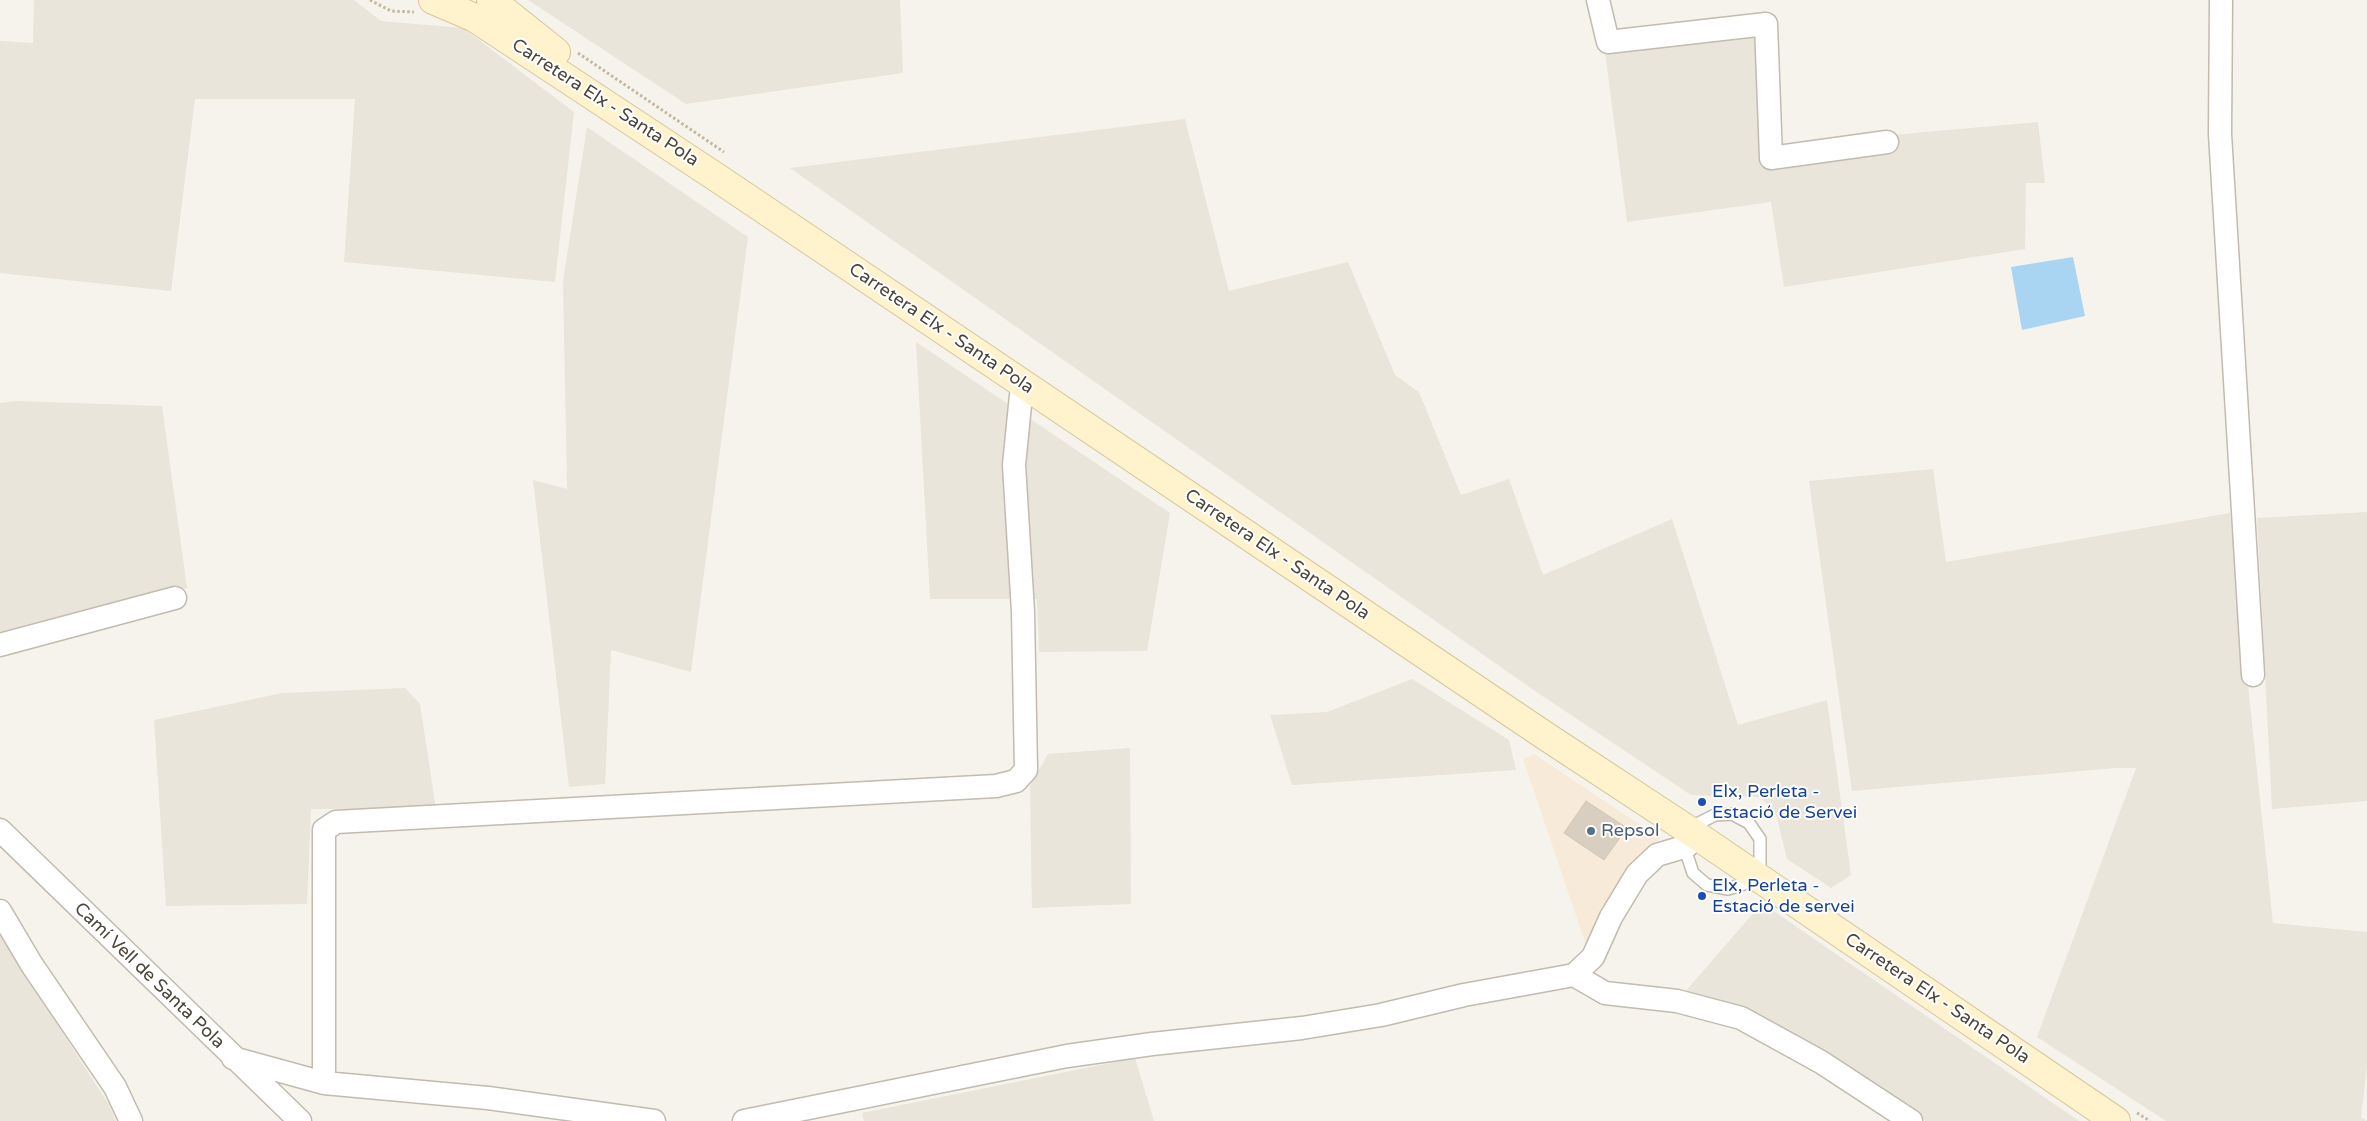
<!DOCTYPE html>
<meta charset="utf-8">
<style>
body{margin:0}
canvas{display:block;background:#f6f3ec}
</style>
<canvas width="2367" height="1121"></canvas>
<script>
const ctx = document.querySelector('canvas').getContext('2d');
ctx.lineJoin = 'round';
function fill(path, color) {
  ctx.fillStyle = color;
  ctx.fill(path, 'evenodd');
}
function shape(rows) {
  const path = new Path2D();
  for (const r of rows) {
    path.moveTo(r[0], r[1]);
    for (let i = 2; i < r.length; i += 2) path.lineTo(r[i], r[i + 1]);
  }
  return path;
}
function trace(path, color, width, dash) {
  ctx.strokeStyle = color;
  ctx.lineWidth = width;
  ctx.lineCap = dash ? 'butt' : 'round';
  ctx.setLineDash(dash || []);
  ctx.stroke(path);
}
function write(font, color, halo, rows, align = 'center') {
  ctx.font = font + ' "Varela Round",sans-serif';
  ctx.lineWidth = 4;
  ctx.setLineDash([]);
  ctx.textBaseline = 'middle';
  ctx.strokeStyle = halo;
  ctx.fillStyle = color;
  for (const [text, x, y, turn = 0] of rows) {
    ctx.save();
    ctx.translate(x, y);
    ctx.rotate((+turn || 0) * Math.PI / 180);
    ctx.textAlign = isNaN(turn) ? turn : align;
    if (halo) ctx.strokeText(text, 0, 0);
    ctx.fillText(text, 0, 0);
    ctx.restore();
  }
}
fill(shape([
 [34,0,354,0,381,21,463,28,574,112,555,282,344,262,355,99,195,99,171,291,0,273,0,41,33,43],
 [528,0,900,0,903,73,686,104],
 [1776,15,1780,145,2038,122,2045,183,2026,183,2025,249,1784,287,1771,202,1627,222,1605,52,1615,35],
 [1185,119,1229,291,1348,262,1395,375,1419,392,1461,495,1509,479,1543,575,1672,519,1738,725,1827,700,1851,875,1831,888,1787,859,1776,814,1760,797,1691,795,1535,691,790,168],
 [587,127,748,237,691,672,611,650,605,784,569,787,533,480,567,489,563,281],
 [916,342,1170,513,1147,651,1039,652,1037,599,930,599],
 [16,401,162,406,187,588,0,636,0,403],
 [1933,469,1946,562,2230,513,2273,923,2367,932,2367,1067,2361,1117,2367,1121,2166,1121,2037,1037,2136,768,2116,768,1852,791,1809,481],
 [2367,512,2367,801,2272,809,2257,518],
 [1412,679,1509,740,1516,770,1292,785,1270,715,1327,712],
 [405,688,420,704,436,809,311,809,307,904,166,906,154,720,282,693],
 [1130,748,1131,904,1032,908,1030,786,1048,754],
 [1762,903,2079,1121,1926,1121,1839,1066,1684,993],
 [0,935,109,1105,116,1121,0,1121],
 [1135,1058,1154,1121,864,1121,862,1113]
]), '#eae5da');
fill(shape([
 [1534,754,1660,838,1586,945,1523,759]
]), '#f7ead8');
fill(shape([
 [2073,257,2085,316,2022,330,2011,267]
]), '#a9d4f2');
const building = shape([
 [1586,801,1627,828,1604,860,1564,833,1586,801]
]);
fill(building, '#d8cfc1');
trace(building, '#d3c7b4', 1);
const service = shape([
 [1699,823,1715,815,1732,814,1749,823,1760,839,1760,864],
 [1687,843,1687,855,1693,873,1707,885,1728,889,1744,884,1753,875]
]);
const minor = shape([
 [1598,0,1608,42,1766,24,1771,158,1887,142],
 [2221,0,2220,134,2253,675],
 [0,645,175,598],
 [0,830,300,1121],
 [0,911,32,965,115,1087,131,1121],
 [1574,975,1605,993,1677,1001,1741,1018,1821,1062,1911,1121],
 [233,1058,324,1083,488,1098,654,1121],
 [324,1083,324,830,336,822,996,786,1016,781,1026,770,1023,612,1014,465,1021,395,1026,386],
 [744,1121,1067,1056,1152,1044,1302,1028,1381,1015,1464,995,1574,975,1593,957,1611,917,1637,874,1657,855,1687,846]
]);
const secondary = shape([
 [433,0,475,18,719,179,1544,735,1693,833,2116,1121],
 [491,0,556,52]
]);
trace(service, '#c2bbae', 14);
trace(minor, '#c2bbae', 25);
trace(secondary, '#d6c79b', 30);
trace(shape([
 [370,0,391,11,414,12],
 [578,53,724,152],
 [2137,1113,2150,1121]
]), '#c4b79f', 3, [2.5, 2.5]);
trace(service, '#fff', 11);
trace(minor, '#fff', 22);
trace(secondary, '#fff3cd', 28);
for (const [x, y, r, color] of [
 [1702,802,5,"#1a4fb4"],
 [1591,831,5,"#5c6f8a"],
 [1702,896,5,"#1a4fb4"]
]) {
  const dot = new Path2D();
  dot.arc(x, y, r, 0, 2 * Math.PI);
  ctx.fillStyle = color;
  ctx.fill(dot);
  trace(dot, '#fff', 2);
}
write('18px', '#4b4439', '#fff', [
 ["Carretera Elx - Santa Pola",605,103,33],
 ["Carretera Elx - Santa Pola",941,329,34],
 ["Carretera Elx - Santa Pola",1277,555,34],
 ["Camí Vell de Santa Pola",149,976,44],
 ["Carretera Elx - Santa Pola",1937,999,34]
]);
write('18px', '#164399', '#fff', [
 ["Elx, Perleta -",1712,792],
 ["Estació de Servei",1712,813],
 ["Elx, Perleta -",1712,886],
 ["Estació de servei",1712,907]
], 'left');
write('18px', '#4e5e75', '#fff', [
 ["Repsol",1601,831]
], 'left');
</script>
